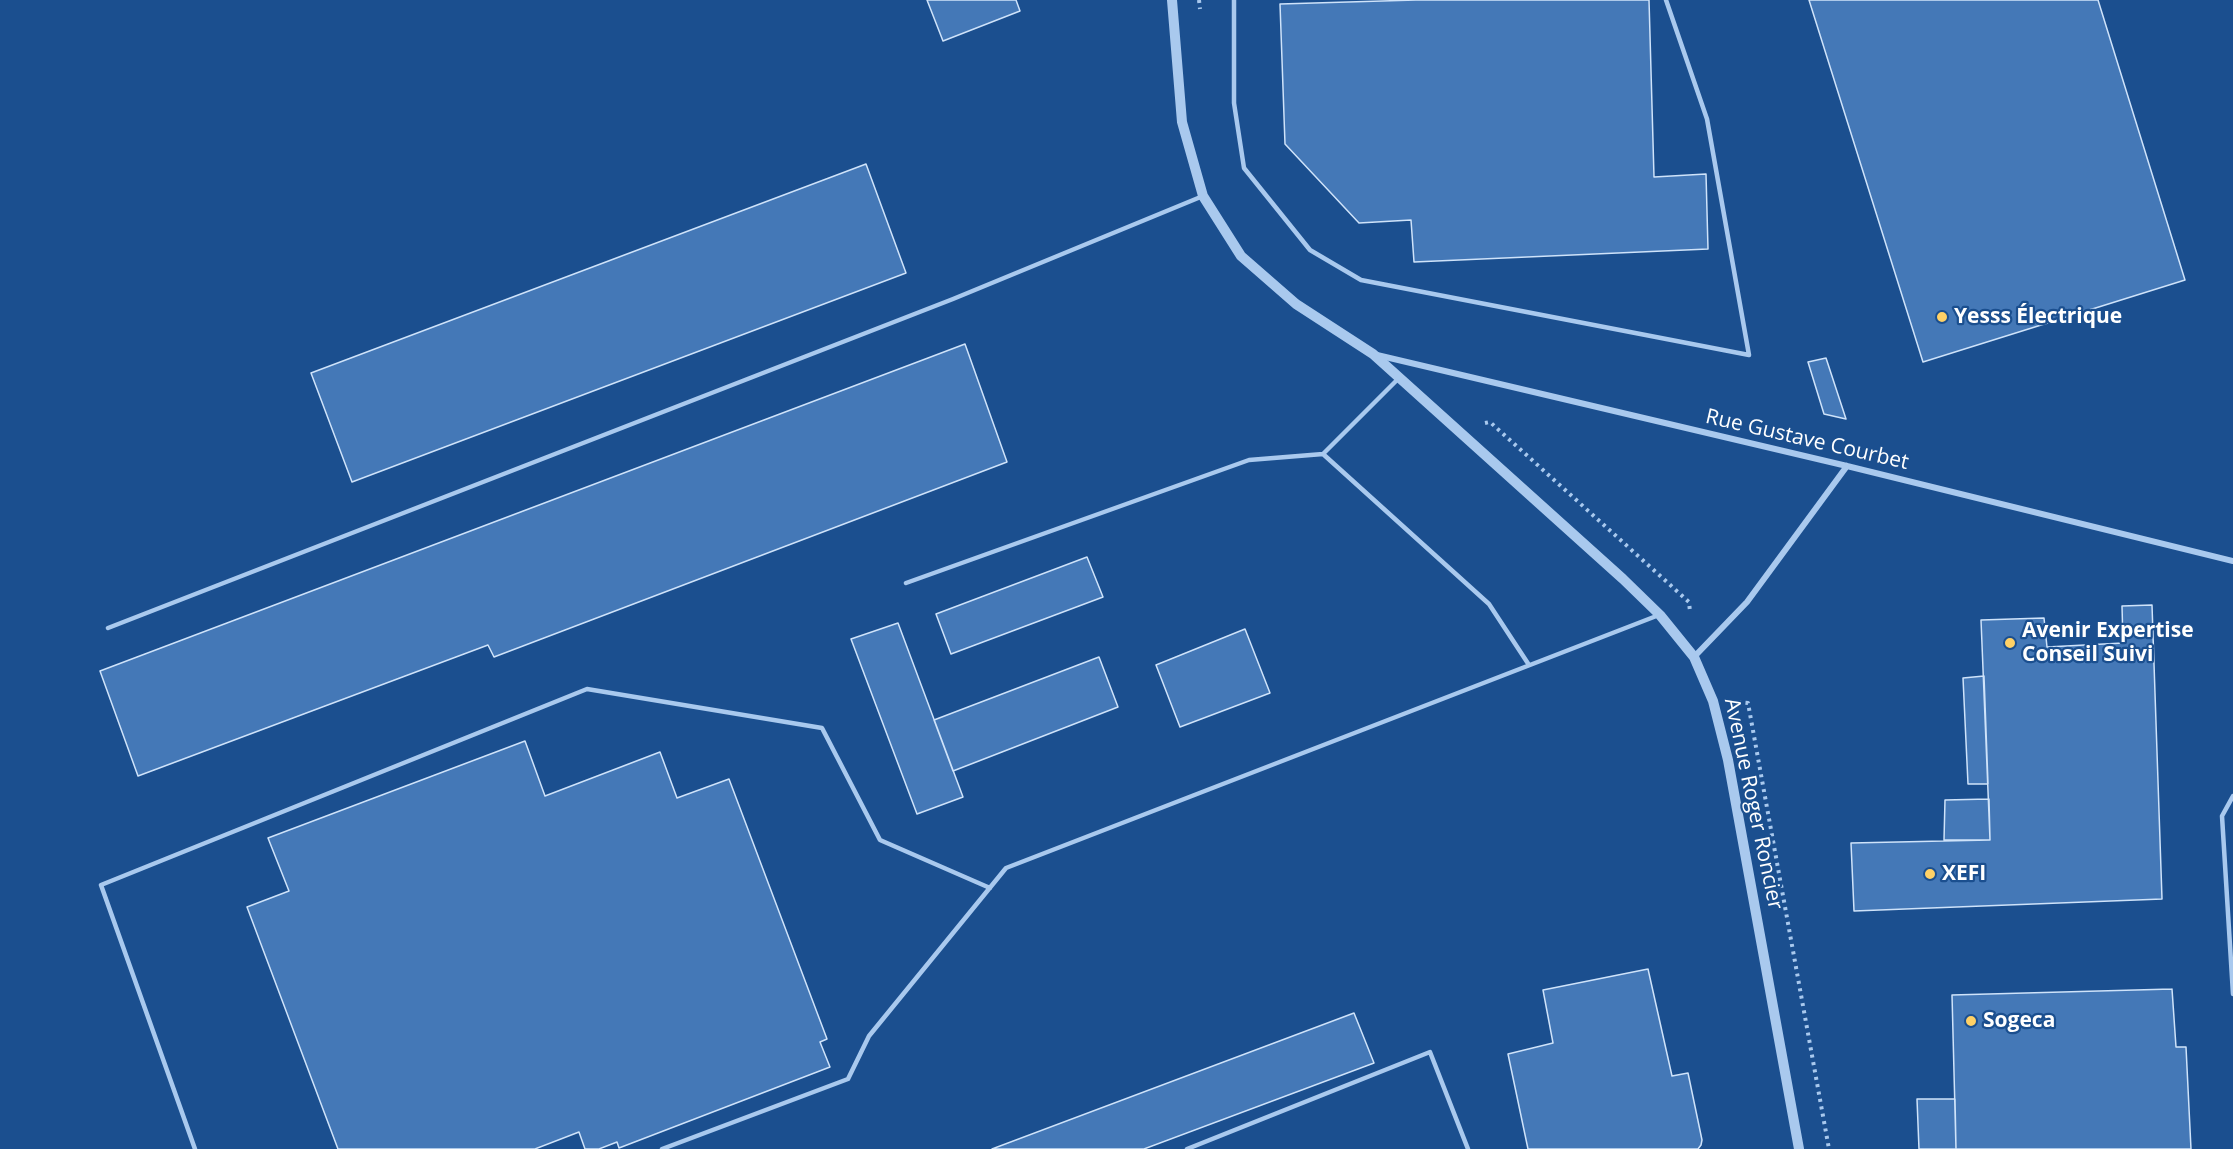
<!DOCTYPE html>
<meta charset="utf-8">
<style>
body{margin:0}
canvas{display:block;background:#1b4f8f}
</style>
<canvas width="2233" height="1149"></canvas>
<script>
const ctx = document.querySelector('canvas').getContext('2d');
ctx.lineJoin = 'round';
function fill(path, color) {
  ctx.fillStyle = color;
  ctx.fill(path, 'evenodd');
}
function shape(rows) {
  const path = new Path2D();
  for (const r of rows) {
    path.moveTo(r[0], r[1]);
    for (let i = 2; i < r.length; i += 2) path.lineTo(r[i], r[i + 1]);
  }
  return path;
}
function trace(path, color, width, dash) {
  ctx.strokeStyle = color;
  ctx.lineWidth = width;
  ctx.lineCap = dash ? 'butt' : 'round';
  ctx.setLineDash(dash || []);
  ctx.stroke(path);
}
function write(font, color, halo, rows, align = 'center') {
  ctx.font = font + ' "Open Sans",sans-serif';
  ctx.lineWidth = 4.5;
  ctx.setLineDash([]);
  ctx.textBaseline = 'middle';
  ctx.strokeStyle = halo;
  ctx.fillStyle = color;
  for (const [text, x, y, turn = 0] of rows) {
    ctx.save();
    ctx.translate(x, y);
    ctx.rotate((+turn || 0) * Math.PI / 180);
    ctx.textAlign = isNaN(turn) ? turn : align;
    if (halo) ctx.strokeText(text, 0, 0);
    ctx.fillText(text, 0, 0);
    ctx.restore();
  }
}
const building = shape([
 [927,0,1016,0,1020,11,943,41,927,0],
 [1416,0,1649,0,1654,177,1706,174,1708,249,1414,262,1411,220,1359,223,1285,144,1280,4,1416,0],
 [1809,0,2098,0,2185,280,1923,362,1809,0],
 [866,164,906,273,352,482,311,373,866,164],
 [965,344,1007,462,494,657,488,645,138,776,100,671,965,344],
 [1826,358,1846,419,1824,414,1808,362,1826,358],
 [1087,557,1103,597,951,654,936,614,1087,557],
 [2152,605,2162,899,1854,911,1851,843,1990,840,1981,620,2044,618,2047,647,2123,643,2122,606,2152,605],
 [898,623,963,797,917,814,851,639,898,623],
 [1245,629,1270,693,1180,727,1156,665,1245,629],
 [1099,657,1118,707,953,771,934,720,1099,657],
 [1984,676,1988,784,1968,784,1963,678,1984,676],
 [525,741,545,796,660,752,677,798,729,779,827,1039,820,1042,830,1067,619,1148,617,1142,599,1149,585,1149,579,1132,535,1149,338,1149,247,907,289,891,268,838,525,741],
 [1989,799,1990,840,1944,840,1945,800,1989,799],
 [1648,969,1672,1076,1688,1073,1702,1140,1701,1145,1698,1149,1528,1149,1508,1054,1553,1043,1543,990,1648,969],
 [2172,989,2176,1047,2186,1047,2191,1149,1956,1149,1952,995,2172,989],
 [1354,1013,1374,1063,1144,1149,992,1149,1354,1013],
 [1917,1099,1955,1099,1956,1149,1919,1149,1917,1099]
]);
fill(building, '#4478b7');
trace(building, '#cfe3fa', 1.5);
trace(shape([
 [1199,0,1200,9],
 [1485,423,1490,422,1689,602,1690,612],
 [1738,702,1748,703,1829,1149]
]), '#a9c9ee', 4, [3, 4.5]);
trace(shape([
 [1234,0,1234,103,1244,168,1310,250,1361,280,1749,355,1707,119,1666,0],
 [1399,378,1323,454,1489,604,1529,665],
 [906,583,1249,460,1323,454],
 [108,628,953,299,1203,196],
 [2233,796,2222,816,2233,994],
 [195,1149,101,885,587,689,822,728,880,840,990,888],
 [662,1149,848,1079,869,1036,1006,868,1659,615],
 [1187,1149,1430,1052,1468,1149]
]), '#a9c9ee', 4.5);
trace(shape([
 [1377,355,1847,466,2233,561],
 [1694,657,1747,602,1847,466]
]), '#a9c9ee', 6);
trace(shape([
 [1172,0,1182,122,1203,196,1241,256,1296,304,1373,354,1623,579,1660,615,1694,657,1713,701,1728,760,1799,1149]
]), '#a9c9ee', 10);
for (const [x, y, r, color] of [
 [1942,317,6,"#ffd166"],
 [2010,643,6,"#ffd166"],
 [1930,874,6,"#ffd166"],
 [1971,1021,6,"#ffd166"]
]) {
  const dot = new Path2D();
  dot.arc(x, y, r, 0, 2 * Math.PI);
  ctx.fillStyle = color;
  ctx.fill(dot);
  trace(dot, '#1b4f8f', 2);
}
write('bold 21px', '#fff', '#1b4f8f', [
 ["Yesss Électrique",1954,317],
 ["Avenir Expertise",2022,631],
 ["Conseil Suivi",2022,655],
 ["XEFI",1942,874],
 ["Sogeca",1983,1021]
], 'left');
write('21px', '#fff', '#1b4f8f', [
 ["Rue Gustave Courbet",1807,440,13],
 ["Avenue Roger Roncier",1753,804,78]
]);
</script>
